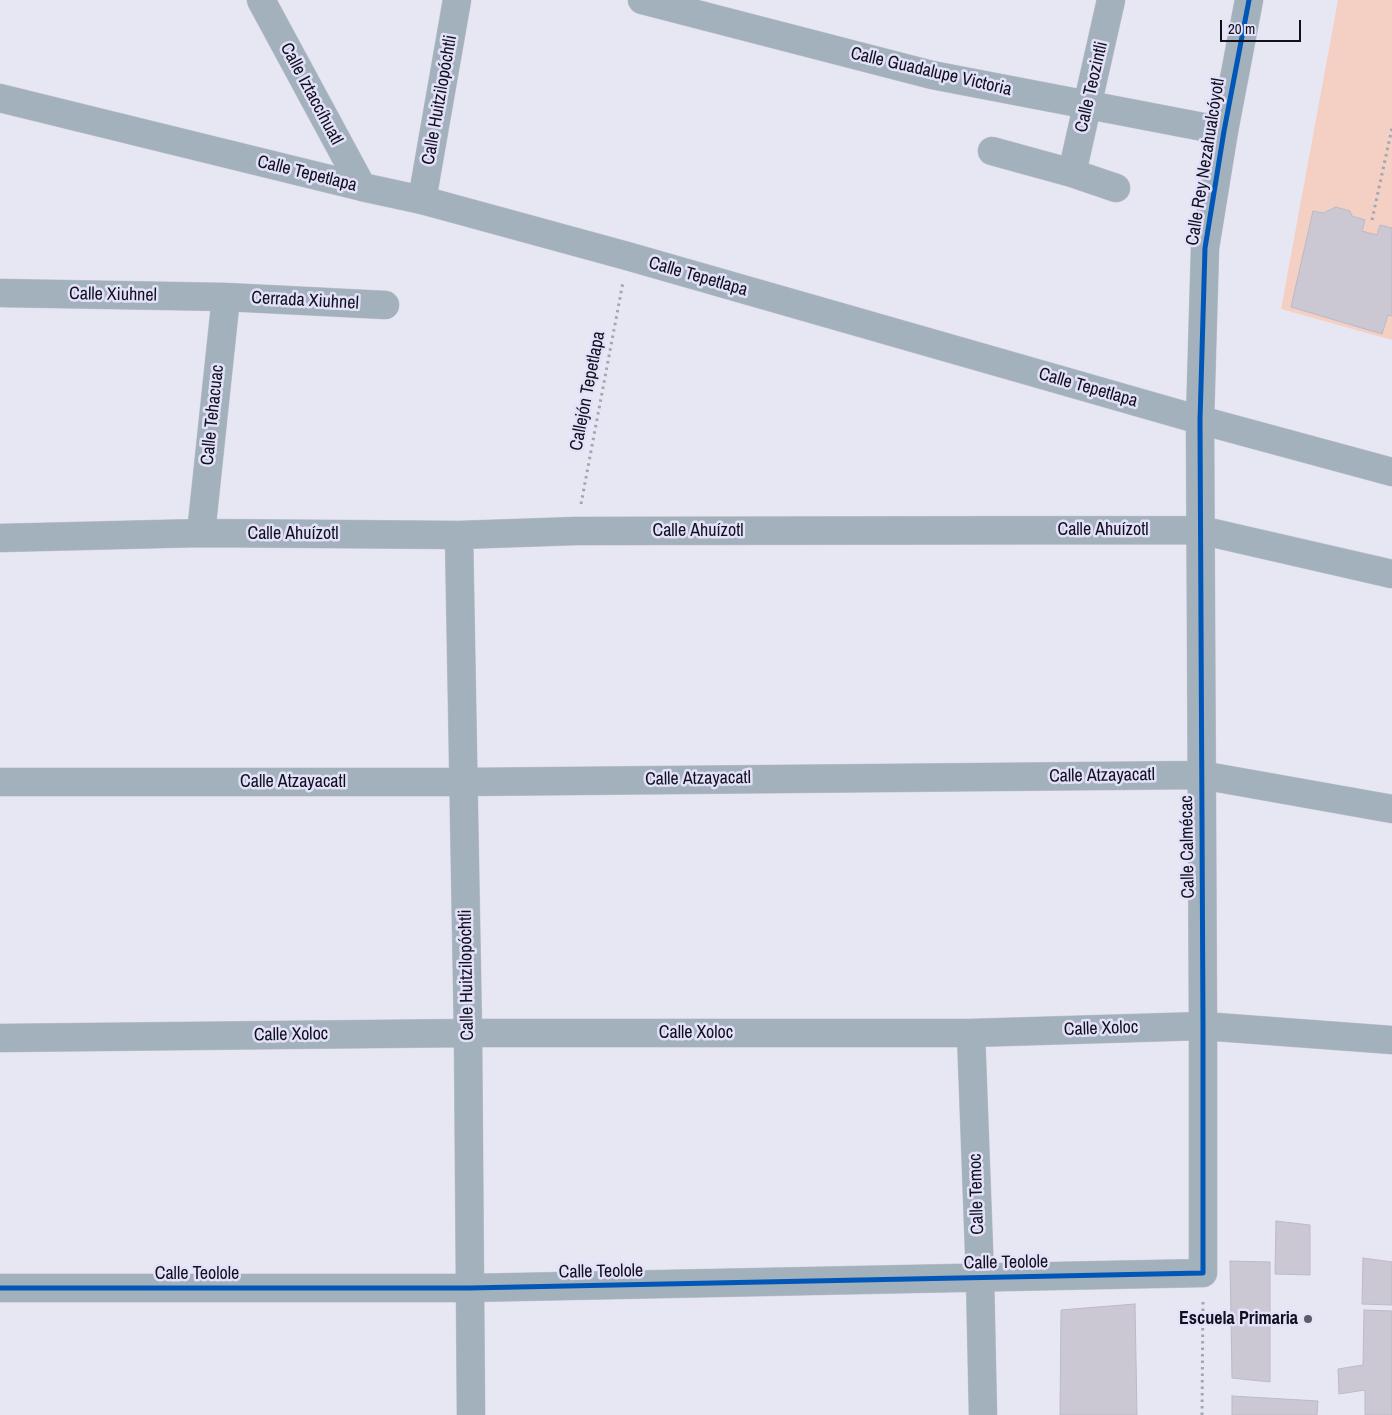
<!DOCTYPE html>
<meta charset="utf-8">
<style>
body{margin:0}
#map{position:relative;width:1392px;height:1415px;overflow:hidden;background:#e7e7f3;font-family:"Archivo Narrow",sans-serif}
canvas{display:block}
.scale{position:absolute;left:1220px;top:20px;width:81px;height:22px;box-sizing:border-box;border:2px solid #12101e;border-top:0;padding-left:6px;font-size:15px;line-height:18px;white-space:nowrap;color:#12101e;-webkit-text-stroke:4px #e2e1f9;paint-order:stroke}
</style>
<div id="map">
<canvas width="1392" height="1415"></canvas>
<div class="scale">20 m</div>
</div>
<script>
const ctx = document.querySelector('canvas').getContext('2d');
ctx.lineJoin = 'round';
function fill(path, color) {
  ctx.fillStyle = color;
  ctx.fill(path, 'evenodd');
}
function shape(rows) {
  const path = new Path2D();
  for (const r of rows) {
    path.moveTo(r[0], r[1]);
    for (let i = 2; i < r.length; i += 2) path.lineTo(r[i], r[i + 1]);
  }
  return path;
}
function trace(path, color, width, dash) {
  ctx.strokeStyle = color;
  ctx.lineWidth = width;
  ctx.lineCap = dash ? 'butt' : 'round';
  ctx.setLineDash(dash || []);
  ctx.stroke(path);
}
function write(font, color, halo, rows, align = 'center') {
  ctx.font = font + ' "Archivo Narrow",sans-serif';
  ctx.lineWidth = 5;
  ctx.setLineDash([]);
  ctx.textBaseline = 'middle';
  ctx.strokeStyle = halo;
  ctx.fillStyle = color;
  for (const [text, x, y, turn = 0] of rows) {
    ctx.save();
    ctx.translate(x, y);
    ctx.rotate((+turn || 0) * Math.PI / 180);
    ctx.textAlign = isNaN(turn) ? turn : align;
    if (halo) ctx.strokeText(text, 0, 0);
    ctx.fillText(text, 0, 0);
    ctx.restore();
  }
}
fill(shape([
 [1338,0,1392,0,1392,340,1281,309]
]), '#f3d0c3');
const building = shape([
 [1336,207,1350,211,1352,216,1365,220,1362,231,1377,235,1380,225,1392,228,1392,316,1388,315,1382,334,1291,307,1313,211,1323,213,1336,207],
 [1276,1221,1310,1225,1310,1275,1275,1274,1276,1221],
 [1363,1258,1392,1262,1392,1305,1362,1304,1363,1258],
 [1230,1261,1270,1262,1270,1382,1232,1378,1230,1261],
 [1135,1304,1137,1415,1060,1415,1061,1310,1135,1304],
 [1364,1310,1392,1311,1392,1415,1365,1415,1365,1390,1339,1394,1338,1369,1363,1365,1364,1310],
 [1232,1396,1318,1401,1317,1415,1232,1415,1232,1396]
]);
fill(building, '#cbc8d4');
trace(building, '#bdb9c5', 1);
const minor = shape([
 [642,0,932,75,1224,131],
 [992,151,1072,173,1116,188],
 [1072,173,1111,0],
 [422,200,457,0],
 [0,293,226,297,385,305],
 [201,533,226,297],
 [459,535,468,1033,471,1415],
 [0,538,201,533,459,535,576,531,1200,530,1392,574],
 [0,782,462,782,1201,775,1392,809],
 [971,1033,980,1277,983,1415],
 [0,1038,468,1033,971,1033,1203,1026,1392,1040],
 [0,1288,469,1288,1203,1273,1203,1026,1200,420,1392,472]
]);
const tertiary = shape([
 [261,0,362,187],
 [0,98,362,187,422,200,627,256,1200,420,1205,248,1224,131,1249,0]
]);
trace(minor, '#c6c5d0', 29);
trace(tertiary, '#c6c5d0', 29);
trace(shape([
 [1372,220,1392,128],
 [581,504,623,282],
 [1202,1415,1203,1299]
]), '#9ea8b2', 3, [2.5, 4]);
trace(minor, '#a2b1bc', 28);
trace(tertiary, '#a2b1bc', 28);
trace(shape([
 [0,1288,469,1288,1203,1273,1203,1026,1200,420,1205,248,1224,131,1249,0]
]), '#0057b8', 5);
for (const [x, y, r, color] of [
 [1308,1319,5,"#5d5b69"]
]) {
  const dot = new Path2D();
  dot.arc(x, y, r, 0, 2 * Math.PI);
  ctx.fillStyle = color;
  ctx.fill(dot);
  trace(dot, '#e2e1f9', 2);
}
write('18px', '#12101e', '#e2e1f9', [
 ["Calle Guadalupe Victoria",931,72,13],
 ["Calle Teozintli",1092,87,-77],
 ["Calle Iztaccíhuatl",311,94,62],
 ["Calle Huitzilopóchtli",440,100,-80],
 ["Calle Rey Nezahualcóyotl",1206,162,-81],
 ["Calle Tepetlapa",307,174,14],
 ["Calle Tepetlapa",698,277,16],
 ["Calle Xiuhnel",113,295,1],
 ["Cerrada Xiuhnel",305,301,3],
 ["Calle Tepetlapa",1088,388,16],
 ["Callejón Tepetlapa",588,391,-79],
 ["Calle Tehacuac",213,415,-84],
 ["Calle Ahuízotl",1103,530],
 ["Calle Ahuízotl",698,531],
 ["Calle Ahuízotl",293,534],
 ["Calle Atzayacatl",1102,776,-1],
 ["Calle Atzayacatl",698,779,-1],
 ["Calle Atzayacatl",293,782],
 ["Calle Calmécac",1188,847,-91],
 ["Calle Huitzilopóchtli",467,975,-91],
 ["Calle Xoloc",1101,1029,-2],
 ["Calle Xoloc",696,1033],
 ["Calle Xoloc",291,1035,-1],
 ["Calle Temoc",977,1194,-92],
 ["Calle Teolole",1006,1263,-1],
 ["Calle Teolole",601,1272,-1],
 ["Calle Teolole",197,1274]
]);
write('bold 18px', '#12101e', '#e2e1f9', [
 ["Escuela Primaria",1298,1319]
], 'right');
</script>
